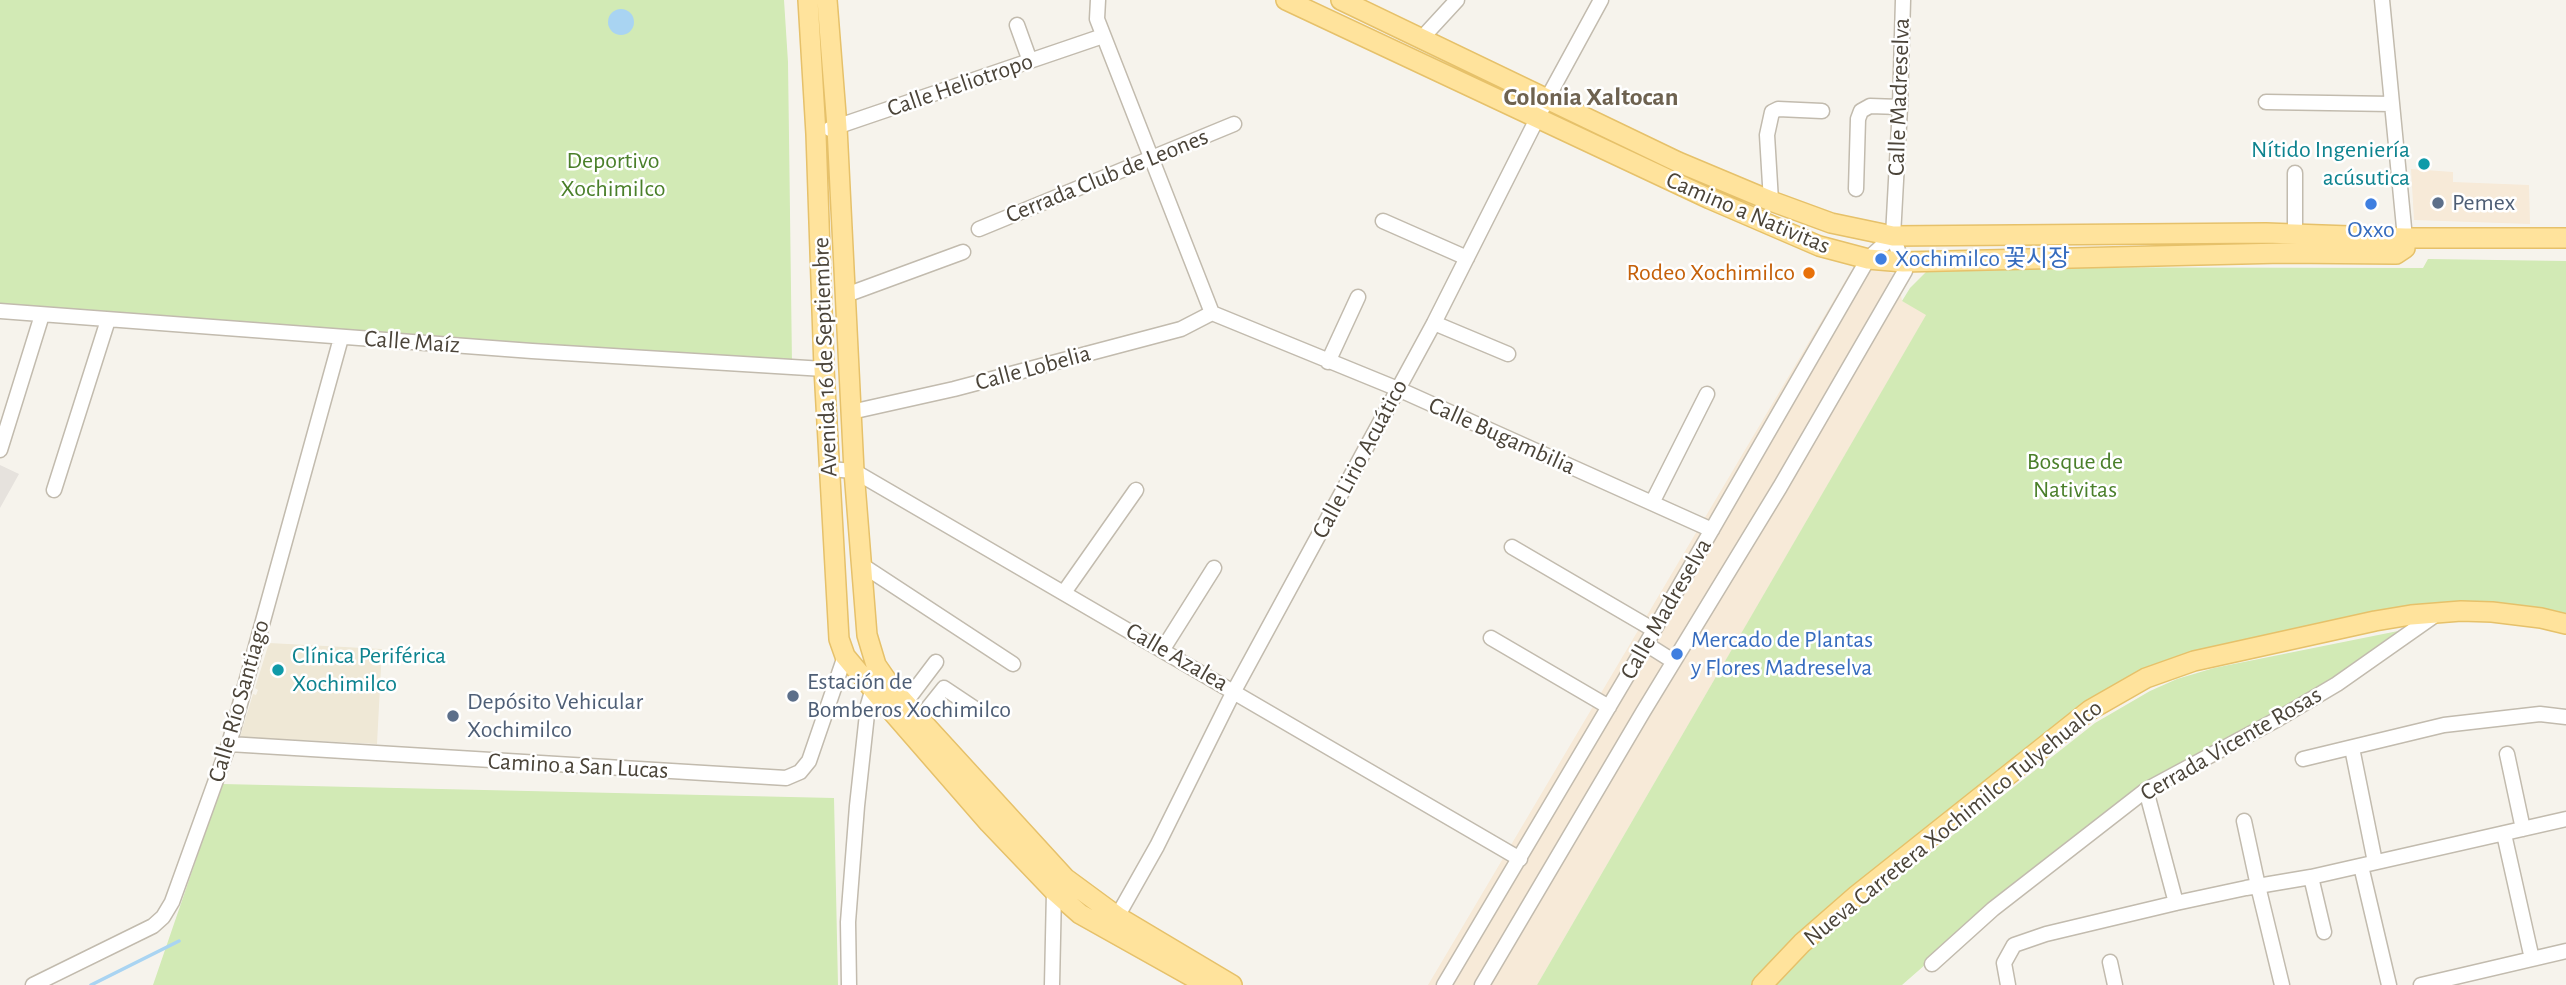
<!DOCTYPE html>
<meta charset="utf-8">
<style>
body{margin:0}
canvas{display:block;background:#f6f3ec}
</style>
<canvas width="2566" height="985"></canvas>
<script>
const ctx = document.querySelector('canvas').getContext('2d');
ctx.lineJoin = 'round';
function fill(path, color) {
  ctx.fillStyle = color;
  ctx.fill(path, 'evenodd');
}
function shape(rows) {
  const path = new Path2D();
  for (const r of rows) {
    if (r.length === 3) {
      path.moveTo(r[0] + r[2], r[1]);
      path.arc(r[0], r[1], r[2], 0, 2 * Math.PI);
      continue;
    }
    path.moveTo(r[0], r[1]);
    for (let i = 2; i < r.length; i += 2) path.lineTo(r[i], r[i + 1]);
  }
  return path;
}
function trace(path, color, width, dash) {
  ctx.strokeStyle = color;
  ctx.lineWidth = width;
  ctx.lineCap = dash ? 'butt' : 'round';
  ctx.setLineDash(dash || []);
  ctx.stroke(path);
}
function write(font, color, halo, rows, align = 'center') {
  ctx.font = font + ' "Alegreya Sans","Noto Sans KR",sans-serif';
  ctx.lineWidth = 5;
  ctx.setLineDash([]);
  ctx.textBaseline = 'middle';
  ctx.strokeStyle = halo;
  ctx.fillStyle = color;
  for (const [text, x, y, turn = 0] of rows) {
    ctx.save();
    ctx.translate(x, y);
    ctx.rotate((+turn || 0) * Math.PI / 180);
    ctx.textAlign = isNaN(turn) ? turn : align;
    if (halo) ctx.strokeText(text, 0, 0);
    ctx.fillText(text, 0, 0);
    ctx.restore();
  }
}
fill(shape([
 [2411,169,2453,172,2453,182,2529,185,2530,224,2414,220],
 [1854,266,1879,266,1898,277,1902,301,1927,314,1537,985,1428,985]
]), '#f7ead8');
fill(shape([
 [0,465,19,474,0,508]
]), '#e6e2dd');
fill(shape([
 [269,643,382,649,377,744,240,737,253,694,256,695,258,690,255,688]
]), '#efe8d6');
fill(shape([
 [0,0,784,0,788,62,792,364,0,307],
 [2428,259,2566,261,2566,616,2465,604,2138,680,1758,977,1752,985,1537,985,1926,315,1902,301,1910,288,1926,272,1935,267,2423,268],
 [2423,626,2422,633,2411,637,2210,749,1958,930,1958,936,1902,985,1772,985,1792,962,2095,723,2150,691,2177,679,2214,668],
 [222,784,834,798,838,985,153,985]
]), '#d2eab5');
fill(shape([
 [621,22,13]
]), '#a9d4f2');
trace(shape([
 [91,985,179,941]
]), '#a9d4f2', 3.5);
const minor = shape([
 [1098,0,1097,19,1212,313],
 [2382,0,2405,238],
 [1017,25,1030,61],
 [1422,38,1457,0],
 [2266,102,2392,104],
 [830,129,1103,36],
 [2295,173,2295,234],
 [1856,189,1858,119,1861,111,1870,106,1900,107],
 [1771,201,1767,135,1772,112,1778,109,1822,111],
 [1383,221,1467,258],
 [979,229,1234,124],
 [846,295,963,252],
 [0,311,532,351,824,369],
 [1212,313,1398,389,1712,530],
 [1434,323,1508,354],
 [1328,362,1358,297],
 [851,412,954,389,1181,329,1212,313],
 [0,450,42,315],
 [829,469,854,471,1520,859],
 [54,490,108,320],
 [1652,503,1707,394],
 [1512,547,1654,630],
 [862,565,1013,664],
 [1065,591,1136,490],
 [1491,638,1609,707],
 [1646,644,1673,661],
 [1163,649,1214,568],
 [905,703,936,662],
 [920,718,944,688,974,708],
 [229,744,786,778,800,772,809,761,845,656],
 [2352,748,2375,862],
 [2507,754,2523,829],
 [2303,759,2444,725,2540,714,2566,717],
 [2146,790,2176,903],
 [2244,821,2258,886,2282,985],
 [2504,834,2532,959],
 [2361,866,2389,985],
 [2311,877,2324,932],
 [1113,924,1157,846,1234,691,1434,323,1547,99,1601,0],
 [2110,962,2115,985],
 [1932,964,1993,909,2146,790,2278,719,2337,684,2438,613],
 [33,985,153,926,163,917,172,902,229,744,341,338],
 [849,985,848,922,857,806,868,705,873,688,876,685],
 [1052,985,1054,891],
 [1444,985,1646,644,1868,259,1893,236],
 [1482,985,1643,712,1780,487,1905,271,1893,236,1900,107,1903,0],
 [2008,985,2004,963,2014,945,2046,934,2176,903,2246,888,2311,877,2566,819],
 [2421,985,2566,951]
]);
const major = shape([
 [808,0,816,134,824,369,839,639,845,656,881,699,989,823,1054,891,1080,914,1207,985],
 [827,0,837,127,854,471,867,635,876,665,894,691,1065,878,1118,917,1232,985],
 [1286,0,1710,199,1819,246,1868,259,1903,262,2283,253,2396,254,2405,248,2405,238],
 [1341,0,1678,162,1771,201,1831,223,1893,236,2266,233,2405,238,2566,238],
 [1762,985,1802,943,1857,895,2090,710,2146,678,2194,661,2375,621,2411,615,2461,611,2492,612,2541,618,2566,624]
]);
trace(minor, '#c2bbae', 17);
trace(major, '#e6c16a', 22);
trace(minor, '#fff', 14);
trace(major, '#ffe39c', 19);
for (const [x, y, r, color] of [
 [2424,164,7,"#0f9aa8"],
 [2438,203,7,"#5c6f8a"],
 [2371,204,7,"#3f7fe0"],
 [1881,259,7,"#3f7fe0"],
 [1809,273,7,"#e8710a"],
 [1677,654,7,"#3f7fe0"],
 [278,670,7,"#0f9aa8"],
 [793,696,7,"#5c6f8a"],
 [453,716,7,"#5c6f8a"]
]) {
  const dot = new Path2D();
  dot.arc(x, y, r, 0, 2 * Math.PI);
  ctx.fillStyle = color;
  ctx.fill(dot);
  trace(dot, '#fff', 2.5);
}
write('24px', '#4b4439', '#fff', [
 ["Calle Heliotropo",960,85,-19],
 ["Calle Madreselva",1899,97,-88],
 ["Cerrada Club de Leones",1107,176,-22],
 ["Camino a Nativitas",1748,213,23],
 ["Calle Maíz",412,342,4],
 ["Avenida 16 de Septiembre",825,357,-92],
 ["Calle Lobelia",1033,368,-15],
 ["Calle Bugambilia",1502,436,24],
 ["Calle Lirio Acuático",1360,459,-62],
 ["Calle Madreselva",1666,609,-60],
 ["Calle Azalea",1177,657,30],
 ["Calle Río Santiago",239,701,-74],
 ["Cerrada Vicente Rosas",2231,744,-30],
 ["Camino a San Lucas",578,766,3],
 ["Nueva Carretera Xochimilco Tulyehualco",1953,823,-39]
]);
write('24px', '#0d838f', '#fff', [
 ["Nítido Ingeniería",2410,150],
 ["acúsutica",2410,178],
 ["Clínica Periférica",292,656,"left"],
 ["Xochimilco",292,684,"left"]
], 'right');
write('24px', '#4a7f2a', '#fff', [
 ["Deportivo",613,161],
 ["Xochimilco",613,189],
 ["Bosque de",2075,462],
 ["Nativitas",2075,490]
]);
write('24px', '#4e5e75', '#fff', [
 ["Pemex",2452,203],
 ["Estación de",807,682],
 ["Bomberos Xochimilco",807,710],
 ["Depósito Vehicular",467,702],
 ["Xochimilco",467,730]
], 'left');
write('24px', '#366cbe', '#fff', [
 ["Oxxo",2371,230,"center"],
 ["Xochimilco 꽃시장",1895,259],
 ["Mercado de Plantas",1691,640],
 ["y Flores Madreselva",1691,668]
], 'left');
write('24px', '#c56008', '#fff', [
 ["Rodeo Xochimilco",1795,273]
], 'right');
write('bold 26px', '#6e6250', '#fff', [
 ["Colonia Xaltocan",1591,97]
]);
</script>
